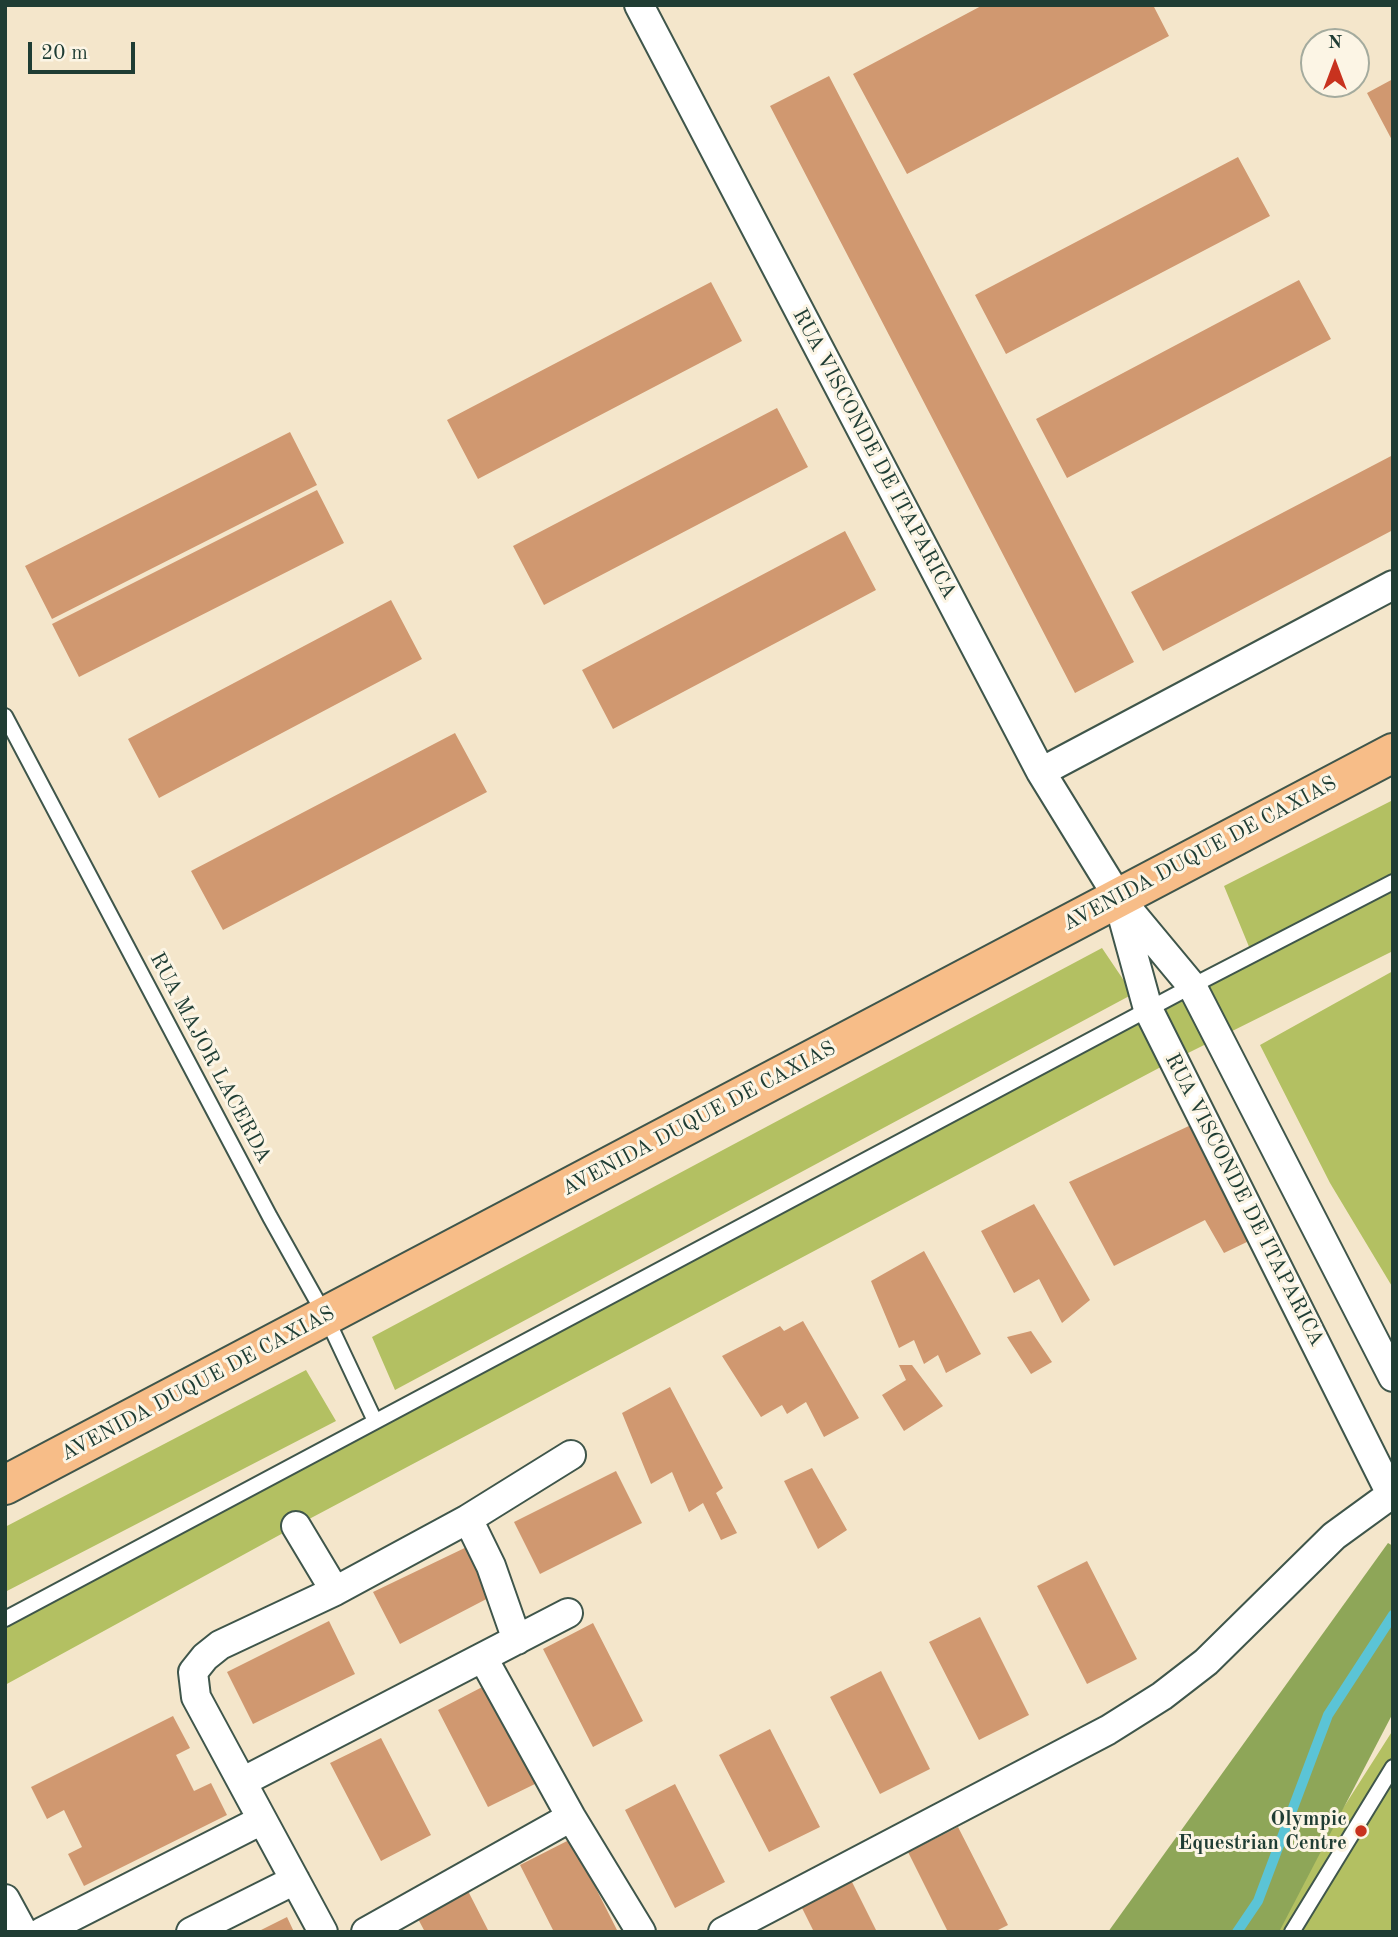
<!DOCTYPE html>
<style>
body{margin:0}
#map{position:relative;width:1398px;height:1937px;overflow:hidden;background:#f4e6cb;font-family:"Old Standard TT",serif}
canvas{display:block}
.frame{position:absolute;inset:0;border:7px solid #1f3d34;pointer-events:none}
.north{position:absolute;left:1300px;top:28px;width:70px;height:70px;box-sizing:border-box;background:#fcf5e5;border:2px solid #a4ab9e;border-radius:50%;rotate:0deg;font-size:19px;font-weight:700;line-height:28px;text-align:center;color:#1f3d34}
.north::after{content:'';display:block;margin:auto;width:24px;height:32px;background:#c8321e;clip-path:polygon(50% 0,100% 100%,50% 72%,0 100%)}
.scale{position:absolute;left:28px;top:42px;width:107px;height:32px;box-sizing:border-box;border:4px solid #1f3d34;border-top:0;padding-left:9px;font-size:21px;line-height:24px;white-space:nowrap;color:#1f3d34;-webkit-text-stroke:5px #fcf5e5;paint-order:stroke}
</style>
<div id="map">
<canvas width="1398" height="1937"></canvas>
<div class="frame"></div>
<div class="north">N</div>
<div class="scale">20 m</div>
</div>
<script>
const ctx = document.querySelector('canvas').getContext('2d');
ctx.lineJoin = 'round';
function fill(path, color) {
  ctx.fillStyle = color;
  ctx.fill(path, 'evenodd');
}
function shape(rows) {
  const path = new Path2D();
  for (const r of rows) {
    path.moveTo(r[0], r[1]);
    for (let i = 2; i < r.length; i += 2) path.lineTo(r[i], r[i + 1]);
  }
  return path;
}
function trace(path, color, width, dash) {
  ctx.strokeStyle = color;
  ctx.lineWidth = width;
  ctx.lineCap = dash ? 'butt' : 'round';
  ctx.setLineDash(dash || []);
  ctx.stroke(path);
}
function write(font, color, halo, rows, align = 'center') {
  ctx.font = font + ' "Old Standard TT",serif';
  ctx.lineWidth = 6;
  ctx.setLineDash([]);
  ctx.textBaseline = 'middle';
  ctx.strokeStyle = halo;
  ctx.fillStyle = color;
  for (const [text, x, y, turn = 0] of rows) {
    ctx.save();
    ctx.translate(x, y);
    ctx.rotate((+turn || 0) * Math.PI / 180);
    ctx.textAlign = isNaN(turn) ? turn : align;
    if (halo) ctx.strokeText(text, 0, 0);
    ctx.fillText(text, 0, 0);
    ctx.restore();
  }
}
fill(shape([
 [1393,800,1393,951,1174,1060,296,1526,5,1685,5,1619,1252,954,1224,886],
 [1102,948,1133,994,395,1390,372,1337],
 [1393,971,1393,1288,1330,1183,1260,1045],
 [306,1370,336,1421,5,1592,5,1527],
 [1393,1730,1393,1932,1264,1932]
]), '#b3c062');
fill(shape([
 [1388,1543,1393,1546,1393,1713,1279,1932,1108,1932]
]), '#8ea658');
trace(shape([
 [1237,1932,1258,1901,1328,1715,1393,1615]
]), '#5bc4d6', 10);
fill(shape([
 [983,5,1153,5,1169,36,907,174,853,74],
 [829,76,1134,662,1075,693,770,106],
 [1393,79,1393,142,1367,93],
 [1238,157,1270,216,1006,354,975,295],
 [1299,280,1331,339,1067,478,1036,419],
 [711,282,742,341,478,479,447,420],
 [777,408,808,467,544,605,513,546],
 [290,432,317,485,52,619,25,566],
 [1393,455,1393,530,1163,651,1131,592],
 [317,490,344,543,79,677,52,624],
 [845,531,876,590,613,729,582,670],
 [391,600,422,659,159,798,128,739],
 [455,733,487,792,223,930,191,871],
 [1191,1125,1249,1241,1224,1253,1205,1220,1114,1266,1069,1182],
 [1034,1204,1090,1300,1062,1323,1039,1279,1014,1293,981,1231],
 [924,1251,981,1354,946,1373,938,1355,924,1364,914,1340,899,1348,871,1281],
 [803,1321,859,1418,824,1437,806,1402,787,1414,782,1405,761,1417,722,1356,780,1326,784,1331],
 [1031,1331,1052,1362,1031,1374,1007,1337],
 [899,1365,912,1365,943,1406,904,1431,882,1395,906,1380],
 [670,1387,723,1488,716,1493,737,1533,721,1540,703,1503,689,1512,672,1472,651,1484,622,1413],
 [812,1468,847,1530,818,1549,784,1481],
 [616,1471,642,1523,540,1574,514,1522],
 [473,1544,498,1593,400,1644,373,1592],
 [1087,1561,1137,1659,1087,1684,1037,1586],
 [980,1617,1029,1715,979,1740,929,1642],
 [329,1621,355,1674,253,1724,227,1672],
 [593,1623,643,1721,593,1747,543,1649],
 [881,1671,930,1769,880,1794,830,1697],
 [488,1684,539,1782,488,1807,438,1710],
 [173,1716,190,1748,176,1755,194,1791,211,1783,227,1815,84,1886,68,1854,82,1847,64,1810,47,1819,31,1787],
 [770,1729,820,1827,769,1852,719,1755],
 [381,1738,431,1835,381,1861,330,1763],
 [675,1784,725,1882,675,1908,625,1810],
 [958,1827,1008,1925,994,1932,948,1932,908,1852],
 [571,1839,618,1932,554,1932,520,1865],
 [851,1880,877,1932,814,1932,801,1906],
 [468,1891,489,1932,425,1932,417,1917],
 [287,1917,294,1932,257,1932]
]), '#d09870');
const service = shape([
 [5,716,270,1217,326,1317,375,1421],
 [5,1619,1192,986,1393,882],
 [1292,1932,1393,1767]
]);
const minor = shape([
 [639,5,1041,772,1118,897,1192,986,1393,1377],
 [1041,772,1393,585],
 [1120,907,1148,1009,1391,1494],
 [468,1519,571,1455],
 [296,1526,335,1591],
 [483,1658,571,1817,641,1932],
 [242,1782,568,1613],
 [5,1899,23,1932],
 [42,1932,262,1820],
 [191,1932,295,1880],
 [323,1932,196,1697,193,1672,205,1657,220,1645,335,1591,468,1519,491,1566,517,1640],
 [366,1932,571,1817],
 [723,1932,1108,1730,1162,1696,1206,1662,1334,1536,1393,1493]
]);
const primary = shape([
 [5,1485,1393,753]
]);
trace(service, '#3f564b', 18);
trace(minor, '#3f564b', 32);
trace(primary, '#3f564b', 42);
trace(service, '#fff', 14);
trace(minor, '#fff', 28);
trace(primary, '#f7bd88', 38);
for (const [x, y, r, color] of [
 [1361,1831,7,"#c8321e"]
]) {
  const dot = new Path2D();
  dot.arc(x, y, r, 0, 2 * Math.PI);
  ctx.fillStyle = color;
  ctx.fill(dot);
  trace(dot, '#fcf5e5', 2.5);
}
write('21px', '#1f3d34', '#fcf5e5', [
 ["RUA VISCONDE DE ITAPARICA",874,454,62],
 ["AVENIDA DUQUE DE CAXIAS",1200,854,-28],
 ["RUA MAJOR LACERDA",210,1058,62],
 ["AVENIDA DUQUE DE CAXIAS",699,1119,-28],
 ["RUA VISCONDE DE ITAPARICA",1244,1200,63],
 ["AVENIDA DUQUE DE CAXIAS",198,1384,-28]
]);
write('bold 21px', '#1f3d34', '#fcf5e5', [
 ["Olympic",1347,1819],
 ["Equestrian Centre",1347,1843]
], 'right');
</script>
